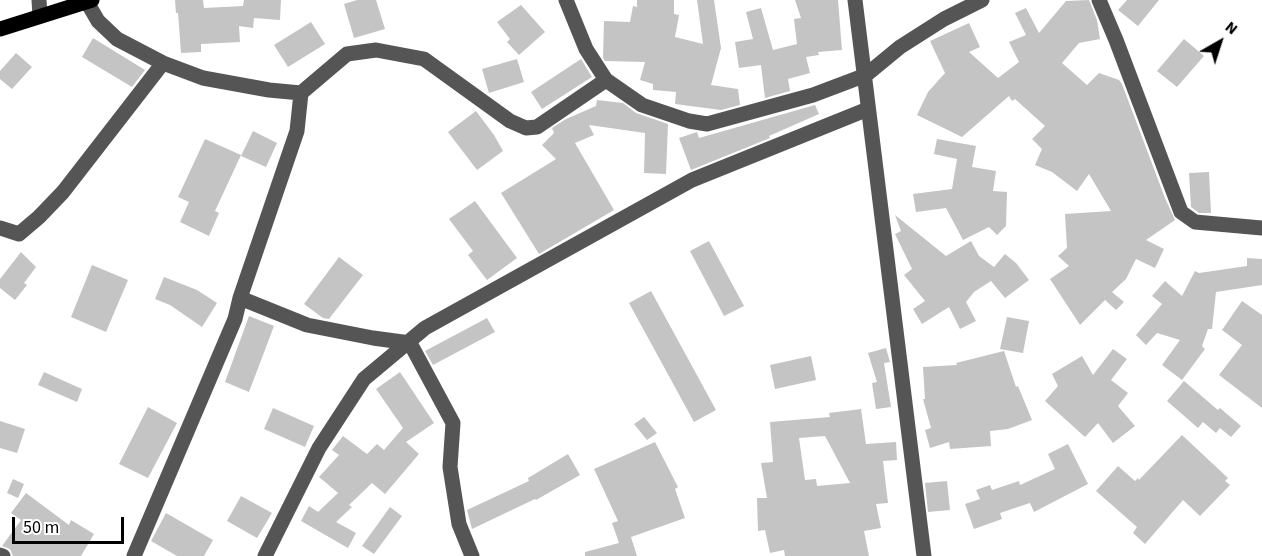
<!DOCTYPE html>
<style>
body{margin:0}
#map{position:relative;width:1262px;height:556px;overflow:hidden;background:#fff;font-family:"Source Sans 3",sans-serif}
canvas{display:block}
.north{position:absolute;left:1190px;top:12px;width:60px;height:60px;-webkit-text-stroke:4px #fff;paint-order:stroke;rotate:39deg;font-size:16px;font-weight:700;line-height:24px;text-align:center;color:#000}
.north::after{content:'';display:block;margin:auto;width:21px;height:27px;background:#000;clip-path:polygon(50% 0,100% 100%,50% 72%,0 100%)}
.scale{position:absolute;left:12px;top:517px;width:112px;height:27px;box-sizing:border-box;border:3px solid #000;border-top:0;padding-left:8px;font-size:18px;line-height:21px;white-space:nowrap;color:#000;-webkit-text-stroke:4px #fff;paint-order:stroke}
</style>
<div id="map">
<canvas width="1262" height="556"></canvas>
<div class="north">N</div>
<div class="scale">50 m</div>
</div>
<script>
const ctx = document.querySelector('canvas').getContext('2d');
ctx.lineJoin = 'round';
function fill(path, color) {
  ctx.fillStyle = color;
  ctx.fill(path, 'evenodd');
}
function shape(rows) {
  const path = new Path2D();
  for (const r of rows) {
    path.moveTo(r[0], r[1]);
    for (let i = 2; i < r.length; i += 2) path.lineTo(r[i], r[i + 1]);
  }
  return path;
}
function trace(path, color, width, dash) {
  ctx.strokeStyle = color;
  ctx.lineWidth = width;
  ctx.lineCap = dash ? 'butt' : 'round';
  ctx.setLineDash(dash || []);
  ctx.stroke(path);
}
fill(shape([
 [175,0,203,0,204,8,243,6,244,0,281,0,280,20,254,18,253,28,239,26,240,42,201,44,201,52,181,53,178,13,176,13],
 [357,0,376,0,385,29,354,38,344,4],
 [637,0,674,0,674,14,679,15,675,37,703,44,697,0,714,0,721,48,711,85,738,89,740,105,721,110,675,104,676,92,653,90,653,84,640,80,645,62,605,61,603,58,604,21,630,22,633,6,637,7],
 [795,0,838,0,842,50,818,52,819,55,806,57,810,73,788,79,790,91,765,98,761,65,739,68,735,42,753,39,746,12,761,8,773,50,797,44,794,19,801,18],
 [1089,0,1097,20,1100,39,1079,43,1062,63,1087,85,1099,73,1119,80,1122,84,1165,198,1175,220,1146,240,1164,249,1155,268,1136,259,1126,279,1112,292,1124,302,1116,310,1105,300,1080,325,1050,279,1069,266,1058,256,1067,248,1065,214,1111,211,1089,174,1077,191,1052,172,1035,165,1042,149,1032,139,1045,126,1015,99,1012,101,1009,96,962,137,917,115,928,92,945,73,930,41,969,23,980,47,969,52,998,78,1019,62,1009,42,1026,35,1015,13,1026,8,1039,33,1066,1],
 [1127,0,1159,0,1138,26,1118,10],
 [521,5,545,32,519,55,507,42,510,39,497,22],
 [311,22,325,44,288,67,274,45],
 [93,38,145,70,132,87,82,57],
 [1184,39,1204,56,1177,87,1157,71],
 [16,53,32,67,12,89,0,79,0,71],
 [517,59,524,82,489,93,482,69],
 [581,59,592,77,542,109,531,92],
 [597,100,623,103,636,113,668,124,666,174,644,173,645,133,589,125,594,135,575,143,614,210,539,254,501,193,556,159,542,145,554,133,552,128,566,119,596,106],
 [815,105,819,114,769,136,770,138,691,170,679,138,697,132,699,138],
 [476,111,494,135,503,151,477,170,448,132],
 [253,131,277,143,266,167,241,156],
 [205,139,241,155,215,211,219,213,209,236,180,222,189,202,178,197],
 [937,139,976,146,972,167,996,171,993,191,1007,192,1006,226,997,235,989,227,963,240,946,208,916,212,913,194,952,189,957,159,934,154],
 [1209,172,1211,213,1199,213,1191,207,1189,173],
 [475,201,517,258,487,280,468,255,473,251,449,219],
 [895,215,946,256,971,241,979,256,994,267,1005,254,1016,263,1029,280,1005,298,991,281,974,292,966,302,976,321,960,329,949,307,922,324,913,309,925,301,904,275,912,269,895,234,901,231],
 [709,241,744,306,724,316,690,251],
 [21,252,36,267,24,283,27,285,15,300,0,288,0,279],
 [339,257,363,275,329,319,323,318,304,304],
 [1247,258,1262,259,1262,285,1216,292,1212,329,1208,329,1202,346,1205,349,1182,380,1162,365,1180,340,1157,333,1146,345,1136,335,1162,304,1152,296,1165,281,1182,296,1195,271,1199,273,1247,266],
 [92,265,128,280,106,332,71,317],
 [164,277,197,290,217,303,202,327,170,305,155,299],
 [651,291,716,410,694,422,629,303],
 [1242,301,1262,315,1262,408,1219,375,1242,345,1222,330],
 [249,316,274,326,249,392,225,382],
 [1007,317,1029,321,1023,353,1000,349],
 [487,318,495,332,433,365,425,351],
 [886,348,890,362,884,363,891,407,876,409,872,383,877,382,868,353],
 [1113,349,1127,359,1111,380,1128,393,1118,406,1135,426,1113,443,1098,423,1085,437,1045,401,1058,386,1052,374,1082,356,1093,375],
 [1004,351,1016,387,1018,386,1032,420,1008,429,990,431,991,446,950,449,949,442,930,448,925,430,931,428,923,399,925,399,923,367,957,365,956,363],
 [811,356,816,380,775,389,770,365],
 [44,372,82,389,77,402,38,385],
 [400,372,434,423,406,442,419,454,385,494,372,483,349,505,352,507,336,522,356,533,348,548,301,521,309,506,318,512,338,493,319,477,339,455,332,450,343,436,367,454,377,444,384,450,403,428,376,389],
 [1184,381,1218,410,1220,408,1241,426,1231,437,1220,428,1216,433,1203,422,1198,428,1167,401],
 [148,407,177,423,148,478,119,464],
 [273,408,314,426,305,447,264,429],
 [861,409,866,444,896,442,897,460,883,461,888,503,876,504,881,528,864,531,869,556,785,556,784,550,770,553,765,530,758,531,757,498,767,498,761,463,773,462,770,422,830,417,829,413],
 [825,436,850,483,817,486,816,479,805,480,799,438],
 [644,417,657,433,647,440,634,424],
 [0,421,25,429,17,453,0,448],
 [1182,435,1228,478,1225,481,1230,485,1200,516,1183,500,1145,544,1133,533,1137,527,1096,491,1118,466,1135,481,1138,478,1139,480],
 [655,442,678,487,675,489,685,518,631,537,637,556,585,556,585,552,619,543,612,523,618,521,594,469],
 [1068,444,1088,484,1034,512,1030,503,1000,513,1002,519,974,529,965,504,980,499,976,490,990,485,992,490,1019,481,1020,485,1055,469,1048,454],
 [568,454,580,475,536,500,535,499,472,529,467,510,529,481,528,478],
 [13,479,24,484,18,498,7,493],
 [947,481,950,510,928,512,925,483],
 [26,493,69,525,71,520,94,534,81,556,13,556,10,549,2,546,21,520,11,513],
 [241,496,272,513,257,538,227,521],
 [390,507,402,516,374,554,362,546],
 [166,513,213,540,204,556,177,556,151,541]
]), '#c4c4c4');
trace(shape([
 [39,0,40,16],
 [566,0,586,49,606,80,642,105,689,121,707,124,813,95,866,75,900,47,944,19,982,0],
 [855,0,924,556],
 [1099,0,1116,40,1181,212,1195,222,1262,228],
 [87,2,98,21,117,39,163,63,203,78,269,90,301,93,347,54,376,50,424,59,510,121,526,128,537,127,606,80],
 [0,228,19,234,39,217,63,192,163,63],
 [240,298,307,325,373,338,410,343,453,423,450,467,459,524,472,556],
 [0,555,3,556],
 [134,556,235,319,240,298,297,131,301,93],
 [265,556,319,448,364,379,425,328,692,180,868,109]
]), '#555', 15);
trace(shape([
 [0,29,92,0]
]), '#000', 15);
</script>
